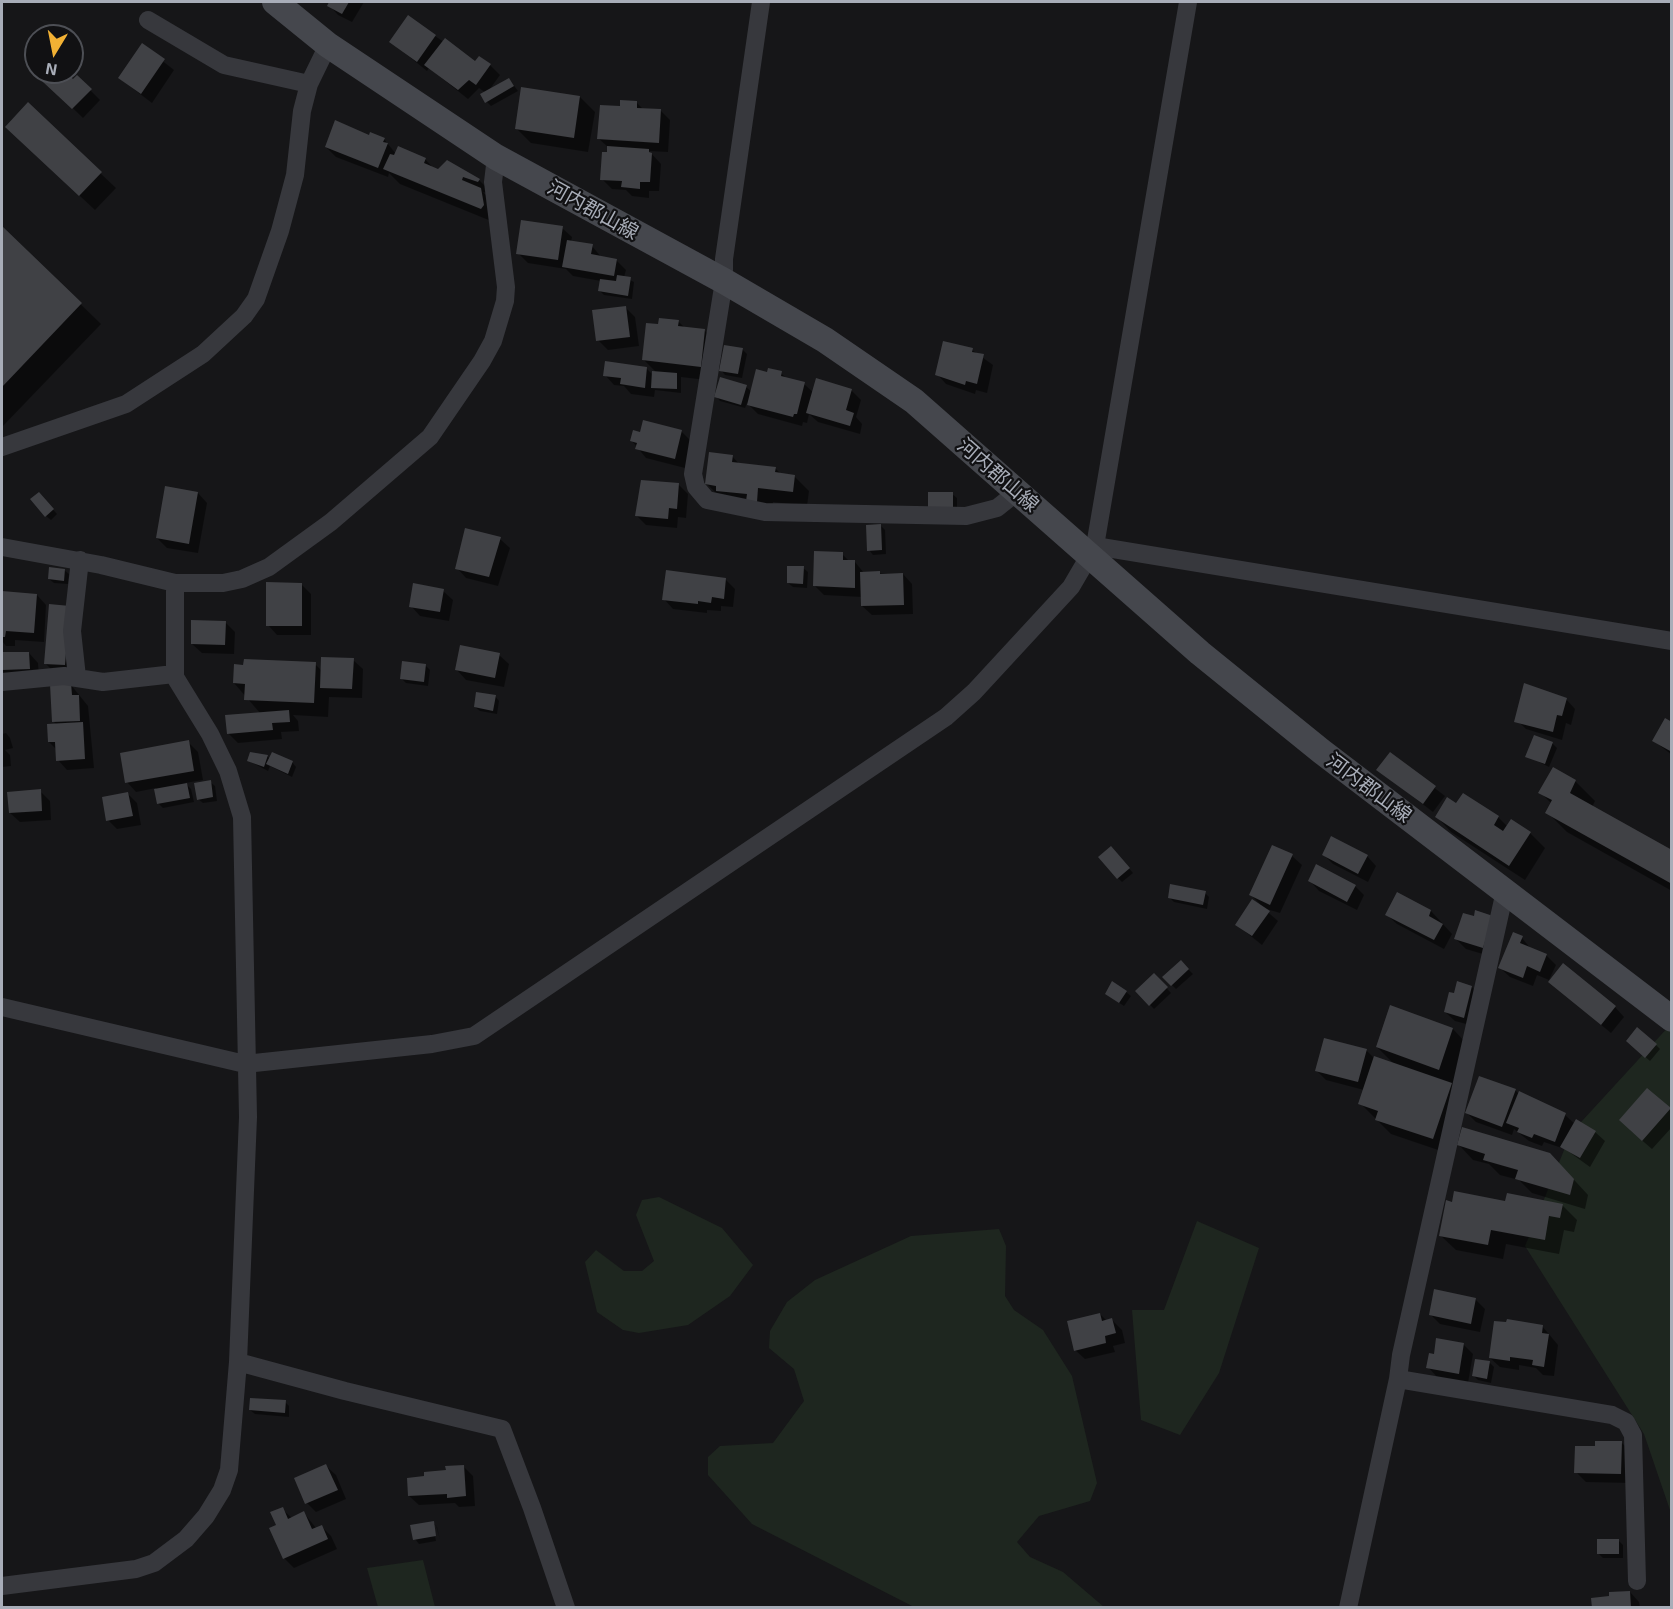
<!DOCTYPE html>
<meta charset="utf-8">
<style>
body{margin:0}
#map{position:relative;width:1673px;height:1609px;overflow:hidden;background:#161618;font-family:"Exo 2",sans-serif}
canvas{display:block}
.frame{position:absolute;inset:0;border:3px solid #a8adb8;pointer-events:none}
.north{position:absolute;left:24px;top:24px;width:60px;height:60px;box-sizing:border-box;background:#111113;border:2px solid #4d4f55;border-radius:50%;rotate:190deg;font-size:16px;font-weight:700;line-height:24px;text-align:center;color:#a8adb8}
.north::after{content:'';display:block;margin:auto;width:21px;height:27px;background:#f2b134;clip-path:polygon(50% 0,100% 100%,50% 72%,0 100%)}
</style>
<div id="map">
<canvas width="1673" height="1609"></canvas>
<div class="frame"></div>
<div class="north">N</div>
</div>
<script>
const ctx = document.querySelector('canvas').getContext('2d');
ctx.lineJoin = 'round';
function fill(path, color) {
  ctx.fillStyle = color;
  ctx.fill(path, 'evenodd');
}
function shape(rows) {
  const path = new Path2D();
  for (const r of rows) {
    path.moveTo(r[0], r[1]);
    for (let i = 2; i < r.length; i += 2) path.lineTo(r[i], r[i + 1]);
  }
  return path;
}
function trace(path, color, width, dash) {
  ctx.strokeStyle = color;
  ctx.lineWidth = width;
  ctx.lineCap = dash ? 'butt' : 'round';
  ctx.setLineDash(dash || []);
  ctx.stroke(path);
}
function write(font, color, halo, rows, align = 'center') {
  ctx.font = font + ' "Exo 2","Noto Sans JP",sans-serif';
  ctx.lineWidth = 4.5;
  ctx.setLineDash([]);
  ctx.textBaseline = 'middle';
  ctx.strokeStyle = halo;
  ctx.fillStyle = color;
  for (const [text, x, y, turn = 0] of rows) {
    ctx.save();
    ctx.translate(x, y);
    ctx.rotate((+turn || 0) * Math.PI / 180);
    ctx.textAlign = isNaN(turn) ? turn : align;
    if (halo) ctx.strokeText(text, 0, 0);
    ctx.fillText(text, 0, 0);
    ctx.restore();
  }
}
fill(shape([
 [1671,1024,1671,1513,1644,1434,1525,1246,1571,1133],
 [659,1197,722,1228,753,1265,730,1296,688,1325,639,1333,623,1330,597,1312,585,1262,596,1250,624,1271,642,1271,654,1261,636,1215,642,1200],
 [1197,1221,1259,1248,1219,1373,1180,1435,1141,1420,1132,1310,1164,1310],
 [999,1229,1006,1246,1005,1296,1014,1310,1043,1330,1072,1376,1097,1483,1090,1501,1039,1516,1017,1542,1030,1557,1063,1572,1104,1607,914,1607,752,1524,708,1475,708,1457,720,1446,773,1443,804,1401,794,1369,769,1348,770,1331,787,1302,815,1280,911,1236],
 [423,1560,435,1607,378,1607,367,1568]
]), '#1e261f');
fill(shape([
 [331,2,364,2,352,22,338,15,329,5],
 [435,36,475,63,490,65,500,75,487,93,509,79,518,91,491,106,487,102,486,93,479,88,468,99,429,68,427,71,391,42],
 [142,45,174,70,152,103,119,78],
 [55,72,73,81,77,77,100,100,83,118,46,82],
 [580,97,595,112,588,152,531,143,516,128],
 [637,103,644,110,661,111,670,120,668,152,649,151,661,164,659,191,649,191,649,198,632,196,626,190,612,189,602,179,609,148,598,138,621,107],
 [28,105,116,188,95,210,22,142],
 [370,137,384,139,396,154,425,159,435,170,479,180,494,195,483,192,496,205,496,223,400,184,389,173,388,177,336,157,326,147],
 [2,228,101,324,2,427],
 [562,228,572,237,571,242,592,246,602,258,616,260,626,270,624,277,634,282,632,299,604,295,599,290,601,281,573,276,566,269,528,263,518,253],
 [625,307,635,317,639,346,608,350,598,340],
 [678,321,685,328,705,331,720,345,715,381,681,377,681,393,655,390,654,397,631,394,624,386,614,385,605,375,647,369,653,375,657,373,644,360,659,325],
 [742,349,747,354,742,378,725,375,721,370],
 [972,350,993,365,987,393,976,390,975,394,946,384,937,374],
 [781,373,788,380,804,384,814,393,851,390,861,400,856,417,862,424,860,434,818,422,809,414,807,423,803,422,802,426,758,414,747,403,745,408,720,401,716,396,746,387,752,392,768,374],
 [681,431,691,441,685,468,646,458,632,441],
 [732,456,740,465,775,468,781,474,794,476,809,491,807,506,773,502,771,516,722,499,707,484],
 [678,484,688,494,686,518,678,517,677,528,646,525,637,516,638,497],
 [198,493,207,503,198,553,167,548,157,538],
 [930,493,952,494,957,498,957,512],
 [39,494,57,514,51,520,46,516],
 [881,526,885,530,886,554,873,555,869,550],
 [500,539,510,548,498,586,466,578,457,568],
 [842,554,850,562,855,562,864,573,903,574,912,584,913,614,872,615,862,606,862,597,824,595,815,586],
 [803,568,808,572,807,588,793,587,788,583],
 [64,570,69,574,68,584,54,583,49,579],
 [726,580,735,589,733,607,721,606,721,611,707,610,707,613,673,609,664,599],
 [301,584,311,594,311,635,277,635,268,625],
 [443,591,453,600,449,621,420,616,411,606],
 [2,593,37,595,46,605,44,642,15,640,15,646,6,646,2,641],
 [50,605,74,674,55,673,45,663],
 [225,622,235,632,234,654,202,653,192,644],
 [29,653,38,663,39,678,2,675,2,654],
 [499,655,509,664,504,687,466,680,457,670],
 [353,660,363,669,362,698,329,697,328,717,293,715,298,721,299,731,281,732,282,739,238,743,228,733,260,713,234,683,315,664,322,671],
 [426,666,430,670,428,686,406,683,401,678],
 [71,685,88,706,94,768,67,770,58,760,57,750,49,742,57,725,53,721],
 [495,696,499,701,497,714,480,711,475,707],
 [1566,699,1575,709,1571,725,1566,723,1562,740,1526,729,1516,719],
 [1672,724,1672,755,1654,741],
 [6,733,10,738,13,748,5,750,10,755,11,766,2,767,2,734],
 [188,742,198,752,203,780,185,783,191,789,194,802,163,808,158,803,156,788,136,792,127,782],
 [1552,743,1557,748,1549,767,1527,756],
 [1390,754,1445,796,1433,812,1378,770],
 [267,756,270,759,292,762,296,767,292,777,270,766,268,771,249,761],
 [1553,769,1576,782,1595,801,1592,807,1672,852,1672,891,1567,832,1547,812,1552,804,1540,792],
 [210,782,215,786,217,801,203,803,198,799],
 [40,791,50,801,51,820,20,822,10,813],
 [128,794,137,803,141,825,117,829,108,820],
 [1463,795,1498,817,1508,827,1511,821,1530,833,1545,848,1525,880,1451,832,1437,817,1457,805],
 [1115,852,1133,873,1122,882,1118,878],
 [1324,855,1367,856,1376,866,1368,882,1333,864],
 [1292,856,1302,865,1280,913,1263,908,1278,921,1262,945,1237,925,1260,904,1251,895],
 [1310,881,1355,886,1364,895,1357,910,1319,891],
 [1205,893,1209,897,1207,909,1174,902,1169,897],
 [1431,911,1452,934,1444,949,1397,924,1387,915],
 [1464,915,1493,957,1466,949,1456,939],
 [1522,938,1531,949,1546,955,1556,965,1549,980,1537,975,1533,986,1510,977,1500,968],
 [1181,962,1193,974,1176,989,1164,977],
 [1154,975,1171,993,1154,1009,1137,991],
 [1472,987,1481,997,1474,1026,1455,1021,1445,1012,1455,995],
 [1560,991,1615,1007,1624,1017,1611,1033],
 [1126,992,1131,996,1124,1006,1106,994],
 [1453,1029,1467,1044,1447,1153,1391,1134,1360,1103,1364,1090,1326,1080,1317,1071,1366,1050,1375,1059,1394,1064,1377,1047],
 [1632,1045,1656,1045,1660,1049,1650,1061],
 [1515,1090,1520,1095,1565,1115,1575,1124,1595,1132,1605,1141,1590,1167,1565,1149,1544,1142,1542,1146,1529,1141,1514,1129,1512,1135,1476,1122,1466,1112],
 [1648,1090,1672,1111,1672,1127,1652,1149,1630,1130],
 [1459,1145,1565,1170,1588,1195,1585,1209,1532,1193,1519,1180,1500,1175,1489,1164,1473,1160],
 [1562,1205,1577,1220,1574,1232,1564,1230,1559,1254,1506,1244,1503,1259,1456,1250,1441,1236],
 [1475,1299,1485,1309,1480,1332,1440,1324,1431,1315],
 [1100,1314,1107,1321,1112,1320,1122,1330,1125,1343,1113,1346,1115,1352,1085,1359,1075,1350],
 [1542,1326,1558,1345,1554,1376,1543,1375,1536,1368,1519,1365,1519,1370,1500,1367,1490,1358],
 [1463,1344,1473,1354,1468,1383,1437,1377,1428,1367],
 [1490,1363,1494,1367,1491,1383,1478,1380,1474,1376],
 [285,1402,289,1406,289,1417,255,1414,250,1410],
 [1622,1443,1631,1452,1631,1483,1586,1482,1576,1472,1597,1448],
 [326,1466,336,1475,346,1499,316,1512,307,1503],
 [463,1466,473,1476,475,1506,459,1507,455,1503,419,1505,409,1496,426,1477],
 [282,1509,292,1518,304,1513,316,1528,321,1526,331,1536,337,1549,294,1568,284,1558,278,1526],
 [433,1522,437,1527,440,1540,436,1525,433,1525,436,1541,419,1544,415,1539],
 [1618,1540,1623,1545,1623,1558,1603,1558,1598,1553],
 [1630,1592,1639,1602,1640,1608,1593,1608]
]), '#0007');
fill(shape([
 [329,2,349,2,342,14,327,6],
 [408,15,436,35,417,62,389,42],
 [445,38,475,61,479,56,491,64,476,85,469,80,458,90,424,65],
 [142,43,165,59,141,94,118,78],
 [53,72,59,72,63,76,66,73,73,79,77,75,92,89,72,109,43,82],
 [509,78,514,86,485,103,480,94],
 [521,87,580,96,574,138,515,129],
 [620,100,637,101,637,108,661,109,659,143,597,139,600,105,620,106],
 [28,102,102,172,79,196,5,127],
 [335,120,369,135,370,132,385,138,383,142,388,143,378,168,325,147],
 [398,146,426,158,424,163,438,169,447,160,480,179,478,182,463,177,462,180,481,188,484,205,481,209,383,169,390,154,394,155],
 [607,146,649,149,649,152,652,153,650,182,640,182,640,189,621,187,622,181,600,180,602,152,607,152],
 [521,220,563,226,558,260,516,254],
 [2,226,82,303,2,387],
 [567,240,593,244,591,254,617,259,614,276,562,267],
 [617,275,631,277,628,296,598,291,600,279,616,281],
 [626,306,630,337,596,341,592,310],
 [659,318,679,320,678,326,705,329,701,367,642,360,646,323,658,324],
 [943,341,973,348,972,352,984,354,977,384,966,381,965,385,935,375],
 [724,345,743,348,738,374,719,371],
 [605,361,647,367,645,388,620,384,621,378,603,376],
 [768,368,782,371,781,376,805,382,797,414,794,414,793,417,747,405,756,369,767,372],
 [652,371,677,373,677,389,651,388],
 [720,377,747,385,741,405,714,397],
 [816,378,852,389,846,410,854,413,850,426,806,413],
 [643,420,682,430,675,459,635,449,637,443,630,441,633,430,640,432],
 [709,452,733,455,732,462,776,467,775,472,795,475,793,492,758,488,757,502,746,501,747,494,716,491,716,486,705,484],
 [641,480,679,483,677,509,669,508,668,519,635,516],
 [165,486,198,492,189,544,156,538],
 [39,492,54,509,45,517,30,499],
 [928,492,953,492,953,509,928,508],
 [881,524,882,550,867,551,866,525],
 [465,528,501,537,489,577,455,569],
 [814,551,843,552,843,560,855,560,855,588,813,586],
 [787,566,804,566,803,584,787,583],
 [49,567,65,569,64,581,48,579],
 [666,570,726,578,724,599,712,597,711,603,698,601,698,604,662,600],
 [880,571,880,574,903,573,904,605,861,606,860,572],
 [266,582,302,583,302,626,266,626],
 [413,583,444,589,440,612,409,607],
 [2,591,37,594,34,633,6,631,5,637,2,637],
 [49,604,70,606,65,665,44,664],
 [191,620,226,621,225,645,191,644],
 [460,645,500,653,495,678,455,670],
 [2,652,29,652,30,669,2,670],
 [321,657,354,658,352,689,320,688],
 [244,659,316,662,314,703,244,700,245,684,233,683,234,664,243,665],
 [402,661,426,664,424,682,400,679],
 [71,683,72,695,79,695,80,721,52,722,50,684],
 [1524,683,1567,698,1562,716,1557,715,1553,732,1514,722],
 [476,692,496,695,493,711,474,707],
 [289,710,290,722,272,723,273,730,227,734,225,715],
 [1665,718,1672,722,1672,752,1652,741],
 [83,722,85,759,56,761,55,742,48,742,47,724],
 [1534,735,1553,742,1545,764,1525,757],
 [189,740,194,771,125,783,120,753],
 [250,752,268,755,264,767,247,761],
 [272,752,293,761,288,774,266,764],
 [1390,752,1436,786,1423,804,1376,770],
 [1553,767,1576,780,1570,793,1672,850,1672,884,1545,813,1552,800,1538,793],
 [211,780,213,797,197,800,194,783],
 [187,783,190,798,157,804,154,789],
 [41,789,42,811,9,813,7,792],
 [128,792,133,816,106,821,102,797],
 [1463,793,1499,816,1494,825,1503,831,1511,819,1531,832,1509,866,1435,817,1447,797,1456,803],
 [1331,836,1368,855,1358,874,1322,855],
 [1272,845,1293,854,1270,905,1249,895],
 [1111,846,1130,868,1117,879,1098,857],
 [1316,864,1356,885,1347,902,1308,881],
 [1170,884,1206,891,1203,905,1168,898],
 [1397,892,1431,910,1429,916,1443,924,1434,940,1385,915],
 [1252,899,1270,911,1252,936,1235,925],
 [1475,910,1493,916,1483,948,1454,939,1463,913,1474,916],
 [1513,932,1523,936,1520,943,1547,954,1540,972,1527,966,1523,978,1498,968],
 [1181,960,1189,969,1171,986,1162,977],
 [1563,963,1616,1006,1601,1025,1548,982],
 [1154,973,1168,987,1149,1006,1135,991],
 [1112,981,1127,991,1119,1003,1105,994],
 [1457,981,1472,986,1464,1018,1444,1012,1449,992,1454,993],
 [1390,1005,1453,1028,1439,1070,1376,1047],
 [1637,1027,1657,1044,1645,1058,1626,1041],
 [1324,1038,1367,1049,1358,1082,1315,1071],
 [1374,1056,1452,1083,1433,1139,1375,1120,1378,1111,1358,1104],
 [1479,1076,1516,1089,1502,1127,1465,1113],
 [1647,1088,1671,1108,1642,1141,1619,1120],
 [1519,1091,1566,1113,1555,1142,1534,1134,1532,1138,1517,1132,1519,1128,1506,1123],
 [1576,1119,1596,1131,1580,1158,1560,1147],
 [1462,1127,1550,1153,1574,1179,1570,1195,1515,1179,1518,1170,1483,1160,1485,1154,1457,1145],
 [1454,1191,1505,1201,1507,1193,1563,1204,1560,1218,1549,1216,1545,1240,1491,1230,1488,1245,1439,1236,1446,1200,1452,1202],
 [1434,1289,1476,1298,1471,1324,1429,1315],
 [1100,1313,1102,1321,1112,1318,1116,1333,1105,1336,1106,1343,1074,1351,1067,1321],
 [1507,1319,1543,1325,1542,1333,1549,1334,1544,1367,1532,1365,1533,1360,1510,1357,1510,1361,1489,1358,1494,1321,1506,1322],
 [1436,1338,1464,1343,1459,1374,1426,1368,1429,1353,1434,1354],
 [1475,1359,1490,1361,1487,1379,1472,1376],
 [250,1398,286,1400,285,1413,249,1410],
 [1595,1441,1622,1441,1621,1474,1574,1473,1575,1446,1595,1446],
 [326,1464,338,1490,305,1504,294,1478],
 [464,1465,466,1496,447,1498,447,1494,408,1496,407,1478,424,1476,424,1472,446,1470,445,1466],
 [283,1507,288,1519,304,1511,312,1529,322,1525,328,1539,283,1559,269,1528,276,1525,270,1512],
 [434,1521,436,1536,413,1540,410,1525],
 [1597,1539,1619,1539,1619,1554,1597,1554],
 [1630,1591,1631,1608,1592,1608,1591,1598,1609,1596,1609,1592]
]), '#404145');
trace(shape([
 [761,2,724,259,724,281,693,474,696,487,707,500,765,512,966,516,997,508,1017,492],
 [148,20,224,65,309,84],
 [2,447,126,404,203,354,244,316,256,299,280,231,295,175,302,111,309,84,328,45],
 [1095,546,1672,641],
 [2,547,101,565,175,583,223,583,242,579,269,567,331,522,430,437,482,361,493,341,505,301,506,287,493,182,496,157],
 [77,677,72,631,80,560],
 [2,682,64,676,103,682,174,674],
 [2,1007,245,1064,432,1044,474,1036,946,717,974,692,1071,587,1095,546,1188,2],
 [238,1362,345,1391,502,1429,532,1508,566,1608],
 [1398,1379,1612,1415,1626,1422,1633,1435,1637,1581],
 [2,1586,136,1569,154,1563,186,1539,206,1516,222,1490,229,1470,238,1362,248,1117,242,817,228,771,210,734,175,677,175,583],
 [1348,1608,1398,1379,1401,1355,1505,891]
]), '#37383d', 18);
trace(shape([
 [275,2,328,45,496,157,724,281,825,340,914,401,1200,653,1321,751,1672,1019]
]), '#45474d', 26);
write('20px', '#a8adb8', '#111113', [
 ["河内郡山線",593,210,29],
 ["河内郡山線",998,475,41],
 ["河内郡山線",1369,788,37]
]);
</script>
